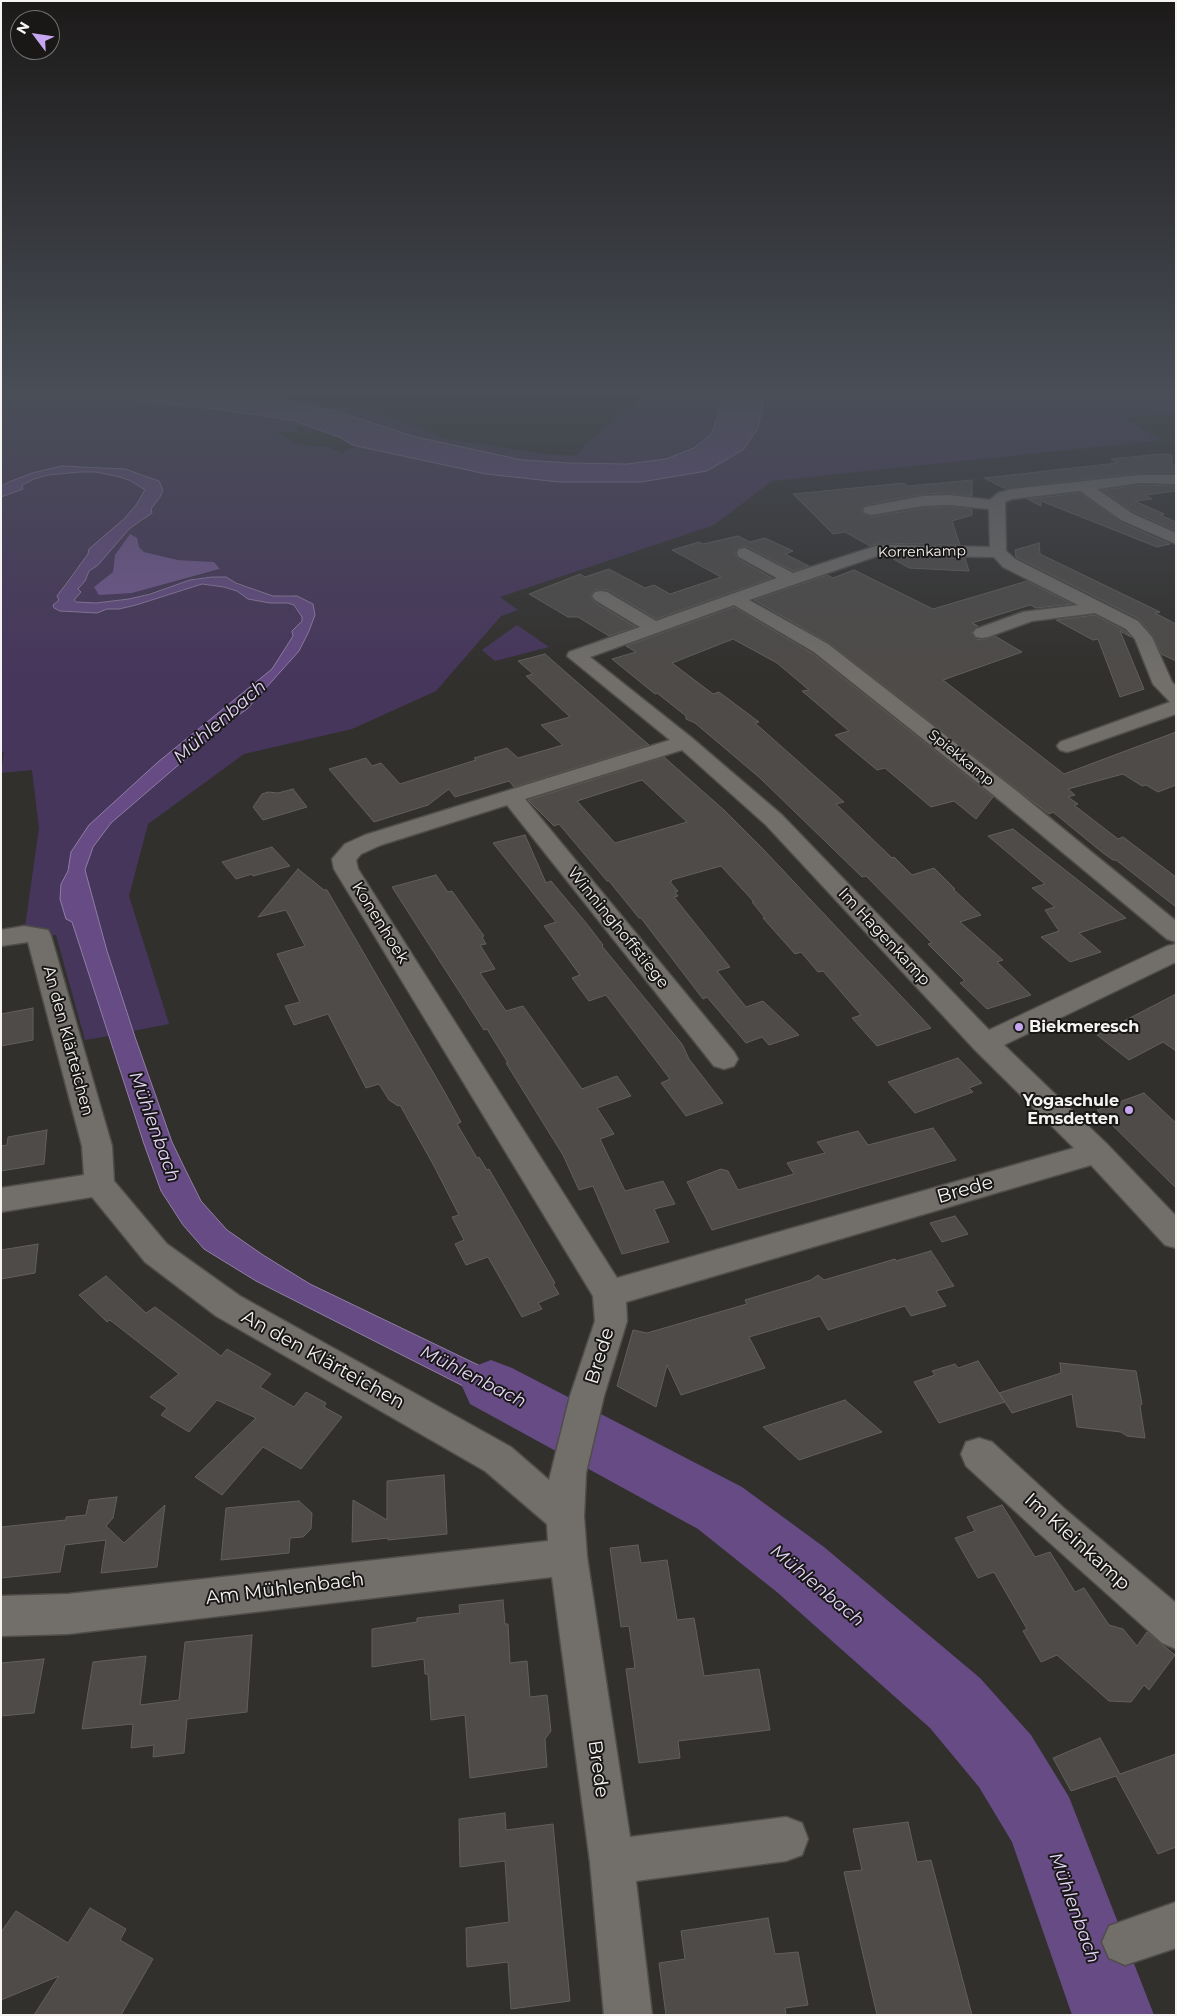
<!DOCTYPE html>
<meta charset="utf-8">
<style>
body{margin:0}
#map{position:relative;width:1177px;height:2016px;overflow:hidden;background:#32302d;font-family:Montserrat,sans-serif}
canvas{display:block}
.frame{position:absolute;inset:0;border:2px solid #f6f4f2;pointer-events:none}
.north{position:absolute;left:10px;top:10px;width:50px;height:50px;box-sizing:border-box;background:#191817;border:1px solid #71706f;border-radius:50%;rotate:301deg;font-size:14px;font-weight:700;line-height:20px;text-align:center;color:#f6f4f2}
.north::after{content:'';display:block;margin:auto;width:18px;height:22px;background:#c6a6f0;clip-path:polygon(50% 0,100% 100%,50% 72%,0 100%)}
</style>
<div id="map">
<canvas width="1177" height="2016"></canvas>
<div class="frame"></div>
<div class="north">N</div>
</div>
<script>
const ctx = document.querySelector('canvas').getContext('2d');
ctx.lineJoin = 'round';
function fill(path, color) {
  ctx.fillStyle = color;
  ctx.fill(path, 'evenodd');
}
function shape(rows) {
  const path = new Path2D();
  for (const r of rows) {
    path.moveTo(r[0], r[1]);
    for (let i = 2; i < r.length; i += 2) path.lineTo(r[i], r[i + 1]);
  }
  return path;
}
function trace(path, color, width, dash) {
  ctx.strokeStyle = color;
  ctx.lineWidth = width;
  ctx.lineCap = dash ? 'butt' : 'round';
  ctx.setLineDash(dash || []);
  ctx.stroke(path);
}
function write(font, color, halo, rows, align = 'center') {
  ctx.font = font + ' Montserrat,sans-serif';
  ctx.lineWidth = 4;
  ctx.setLineDash([]);
  ctx.textBaseline = 'middle';
  ctx.strokeStyle = halo;
  ctx.fillStyle = color;
  for (const [text, x, y, turn = 0] of rows) {
    ctx.save();
    ctx.translate(x, y);
    ctx.rotate((+turn || 0) * Math.PI / 180);
    ctx.textAlign = isNaN(turn) ? turn : align;
    if (halo) ctx.strokeText(text, 0, 0);
    ctx.fillText(text, 0, 0);
    ctx.restore();
  }
}
fill(shape([
 [1,395,93,395,224,410,295,421,321,430,306,433,303,427,292,426,300,433,278,431,277,434,270,435,280,435,290,439,292,442,306,446,326,446,343,454,344,451,356,447,352,445,411,457,641,482,758,428,765,395,1176,395,1176,413,1123,418,1161,440,772,481,714,525,500,597,518,610,501,616,436,691,352,729,244,754,148,824,129,896,169,1024,133,1031,107,951,85,870,93,847,111,823,226,724,247,709,299,651,309,631,291,595,273,596,234,581,198,578,129,599,96,603,81,603,73,600,78,589,85,581,89,571,98,565,129,529,143,521,160,497,159,481,139,473,103,467,69,466,32,473,1,486],
 [139,547,144,552,178,560,214,562,219,570,132,593,94,587,114,572],
 [234,395,271,395,347,408,394,418,443,438,543,454,576,456,590,440,645,395,724,395,712,433,694,448,666,459,628,464,569,463,522,460,412,436,336,411],
 [80,472,96,472,120,477,131,481,145,490,136,505,125,518,89,549,88,554,63,586,59,600,54,608,59,611,97,613,107,609,119,609,136,605,202,584,224,587,237,591,244,596,270,603,288,603,294,605,302,617,302,621,292,631,293,636,272,669,158,762,71,852,68,871,61,884,66,919,72,922,109,1036,85,1040,56,935,39,936,24,934,39,828,32,770,1,773,4,752,1,751,1,497,23,489,21,486,34,479,48,475],
 [517,625,549,647,495,661,482,650]
]), '#47365c');
fill(shape([
 [130,534,137,538,139,547,144,552,178,560,214,562,220,569,132,593,99,595,94,587,113,572,115,555]
]), '#745995');
const water = shape([
 [93,395,234,395,267,399,336,411,412,436,522,460,569,463,627,464,666,459,694,448,712,433,724,395,765,395,758,428,744,449,707,471,641,482,559,482,486,474,352,445,341,438,295,421,224,410,93,395],
 [62,466,125,469,159,481,163,490,160,497,151,509,152,513,129,529,98,565,89,571,85,581,78,589,81,592,74,600,76,602,96,603,129,599,150,594,190,580,212,577,226,577,236,583,273,596,297,596,313,604,315,615,309,631,299,651,247,709,226,724,111,823,93,847,85,870,107,951,135,1037,172,1142,186,1171,201,1201,227,1230,263,1255,310,1284,551,1400,540,1425,256,1281,204,1249,183,1225,161,1191,144,1144,72,922,66,919,60,899,61,884,68,871,71,852,89,825,158,762,272,669,293,636,292,631,302,621,302,617,294,605,288,603,270,603,248,599,237,591,224,587,202,584,136,605,119,609,107,609,97,613,60,611,54,608,53,605,59,600,57,596,88,554,89,549,125,518,136,505,145,490,131,481,120,477,96,472,80,472,48,475,34,479,22,485,23,489,1,497,1,486,9,482,32,473,62,466]
]);
fill(water, '#664b85');
trace(water, '#917ea6', 1);
fill(shape([
 [491,1360,512,1368,742,1487,824,1547,980,1678,1031,1735,1069,1797,1154,2015,1072,2015,1012,1842,979,1787,930,1728,778,1593,698,1529,470,1404,462,1386,470,1368,491,1360]
]), '#664b85');
const building = shape([
 [1161,454,1172,455,1172,465,1176,465,1176,473,1140,473,1006,489,984,478,1117,463,1111,459,1161,454],
 [972,480,972,496,949,493,923,494,865,505,861,509,863,514,871,517,923,508,949,507,972,509,972,515,952,521,960,545,879,543,870,546,845,532,833,534,793,494,904,483,908,486,972,480],
 [1140,485,1176,486,1176,491,1146,495,1152,499,1135,501,1164,514,1160,515,1176,522,1176,531,1134,512,1102,490,1140,485],
 [1080,493,1120,522,1170,544,1157,547,1041,501,1041,506,1027,499,1080,493],
 [738,536,750,542,765,538,793,551,785,554,809,566,793,571,746,546,739,547,735,552,738,559,772,578,656,619,608,590,595,590,590,596,594,602,636,627,609,636,578,617,568,617,529,594,580,574,585,577,609,569,645,588,654,585,670,594,721,577,672,550,699,542,703,544,738,536],
 [1039,543,1040,554,1160,612,1155,613,1176,624,1176,661,1161,654,1153,636,1139,619,1016,557,1015,550,1039,543],
 [890,557,965,558,969,571,909,568,890,557],
 [854,570,933,609,1027,581,1072,604,1036,608,1030,605,972,623,978,626,971,633,976,639,982,640,995,636,1022,652,943,680,1064,774,1176,732,1176,785,1158,792,1146,785,1142,786,1123,774,1068,789,1075,795,1068,797,1078,804,1074,805,1118,839,1123,837,1176,877,1176,907,1116,860,1113,860,1103,853,1053,812,1049,814,1032,801,829,643,754,600,827,575,833,578,854,570],
 [734,607,813,654,993,797,976,819,954,801,931,807,885,768,877,770,835,735,849,731,802,691,809,690,777,663,733,639,672,663,713,694,719,692,759,722,755,723,844,802,836,804,892,858,894,857,912,875,934,868,955,889,953,889,981,915,960,922,1003,960,997,962,1031,995,987,1009,960,983,965,981,928,944,932,943,866,876,862,877,760,778,695,723,686,719,686,716,657,693,655,694,612,659,636,652,626,646,734,607],
 [1095,615,1125,631,1131,637,1120,631,1144,689,1120,697,1098,639,1093,640,1056,620,1095,615],
 [545,654,649,745,514,787,509,781,455,797,449,789,428,805,374,822,329,769,366,758,372,766,381,763,400,784,476,760,474,758,507,748,518,758,563,745,541,725,570,717,526,676,533,674,518,661,545,654],
 [664,757,724,810,764,850,931,1028,877,1046,852,1018,861,1015,823,971,818,972,801,952,795,954,763,918,765,918,752,902,754,902,721,866,671,880,672,881,670,882,678,891,675,892,678,896,674,897,730,967,717,971,746,1007,763,1001,799,1035,769,1045,762,1037,746,1043,707,997,703,999,641,918,639,918,609,881,607,881,559,824,554,826,528,800,664,757],
 [642,780,687,822,615,843,577,801,642,780],
 [293,789,307,807,263,820,253,807,262,794,268,792,278,793,293,789],
 [1013,829,1126,918,1079,933,1101,952,1070,962,1041,937,1059,931,1045,910,1055,907,1032,888,1045,884,988,836,1013,829],
 [525,835,546,883,551,881,587,924,603,945,602,946,682,1044,689,1059,723,1103,686,1116,661,1083,670,1079,606,995,589,1001,572,978,580,975,544,926,556,922,493,843,525,835],
 [272,847,290,866,253,876,252,874,236,879,222,862,272,847],
 [298,869,324,890,327,890,444,1091,461,1122,457,1124,477,1158,479,1157,487,1170,489,1169,555,1283,553,1284,559,1294,538,1303,542,1309,522,1317,488,1257,466,1265,455,1244,464,1240,452,1217,459,1215,434,1166,400,1105,398,1106,389,1100,379,1084,366,1088,328,1014,294,1025,285,1006,300,1002,277,954,305,946,286,910,258,917,298,869],
 [436,875,448,892,452,891,484,936,482,937,486,944,480,945,495,969,480,973,506,1011,523,1006,582,1089,617,1076,631,1096,597,1108,614,1134,600,1139,625,1191,663,1181,675,1204,654,1209,669,1242,622,1254,593,1186,579,1190,563,1155,506,1063,508,1063,487,1029,484,1030,392,887,436,875],
 [1176,994,1176,1051,1163,1042,1129,1060,1097,1035,1176,994],
 [33,1008,33,1040,1,1046,1,1014,33,1008],
 [958,1058,982,1083,969,1088,973,1092,915,1113,888,1082,958,1058],
 [1144,1093,1176,1123,1176,1188,1097,1110,1144,1093],
 [933,1128,956,1160,712,1230,687,1182,721,1169,728,1171,738,1190,794,1174,787,1163,825,1153,817,1142,858,1131,868,1145,933,1128],
 [47,1130,44,1164,1,1171,1,1146,7,1145,8,1137,47,1130],
 [955,1216,968,1234,942,1242,930,1223,955,1216],
 [38,1244,35,1273,1,1279,1,1250,38,1244],
 [931,1251,954,1286,936,1291,946,1306,911,1316,905,1306,828,1330,820,1316,749,1337,765,1368,681,1395,667,1365,656,1407,617,1386,633,1330,647,1333,747,1304,745,1300,811,1280,818,1275,824,1280,895,1259,896,1261,931,1251],
 [106,1276,146,1313,155,1307,221,1356,227,1349,271,1374,260,1387,294,1407,306,1392,326,1403,324,1407,342,1417,301,1469,263,1447,222,1495,195,1477,256,1418,217,1400,189,1432,161,1415,167,1408,150,1397,179,1374,110,1320,107,1322,79,1295,106,1276],
 [978,1361,1005,1402,939,1423,914,1382,935,1375,932,1371,955,1364,958,1368,978,1361],
 [1060,1363,1136,1371,1142,1404,1140,1406,1145,1438,1127,1436,1121,1432,1077,1427,1072,1394,1012,1413,999,1393,1061,1373,1060,1363],
 [845,1400,882,1432,799,1460,763,1427,845,1400],
 [444,1475,447,1534,388,1540,388,1538,352,1542,353,1500,387,1520,387,1481,444,1475],
 [117,1497,113,1518,106,1526,124,1543,165,1505,157,1567,101,1573,106,1540,65,1545,60,1572,1,1578,1,1527,66,1520,66,1517,86,1515,89,1500,117,1497],
 [299,1501,312,1513,311,1529,303,1537,290,1538,289,1553,221,1560,226,1508,299,1501],
 [1002,1505,1035,1557,1050,1552,1075,1592,1084,1588,1109,1625,1123,1629,1137,1646,1147,1632,1175,1655,1149,1690,1144,1685,1131,1702,1109,1701,1057,1655,1041,1662,1023,1631,1027,1629,994,1572,978,1578,955,1538,975,1531,967,1517,1002,1505],
 [638,1545,641,1563,667,1560,677,1620,694,1618,704,1676,759,1669,770,1730,678,1741,680,1758,639,1763,626,1669,635,1668,629,1626,621,1627,610,1548,638,1545],
 [503,1600,505,1624,508,1624,510,1663,527,1661,530,1697,547,1695,551,1731,545,1739,547,1767,470,1778,465,1715,431,1720,428,1674,425,1674,424,1659,372,1667,372,1629,417,1622,417,1618,460,1613,459,1605,503,1600],
 [252,1635,247,1712,187,1719,184,1753,153,1757,154,1745,131,1748,133,1724,82,1729,93,1662,146,1656,140,1705,179,1700,185,1642,252,1635],
 [44,1659,34,1713,1,1716,1,1663,44,1659],
 [1100,1738,1120,1774,1176,1754,1176,1847,1158,1854,1116,1776,1071,1791,1053,1758,1100,1738],
 [505,1813,506,1830,553,1824,570,2001,511,2009,508,1962,467,1967,466,1928,509,1922,505,1861,460,1867,459,1819,505,1813],
 [908,1822,917,1862,931,1860,972,2015,877,2015,844,1872,862,1870,853,1829,908,1822],
 [90,1908,126,1929,120,1940,153,1959,121,2015,34,2015,59,1976,1,2000,1,1932,16,1911,68,1943,90,1908],
 [768,1918,775,1954,798,1952,808,2005,785,2008,786,2015,666,2015,659,1963,685,1959,681,1931,768,1918]
]);
fill(building, '#4e4b48');
trace(building, '#625f5c', 1);
const minor = shape([
 [1140,475,1176,475,1176,484,1140,483,1097,489,1133,514,1176,533,1176,544,1121,520,1080,491,1012,499,1005,502,1006,551,1015,559,1138,621,1152,637,1172,682,1176,686,1176,714,1074,750,1067,752,1060,750,1057,746,1060,742,1170,702,1153,684,1135,639,1126,629,1095,613,1032,621,988,637,982,638,976,637,973,633,976,629,1023,612,1078,605,1003,567,994,557,880,555,749,600,828,644,1018,792,1176,921,1176,942,1167,939,1002,802,814,652,734,605,590,657,692,738,782,815,989,1030,1167,946,1176,944,1176,962,1004,1045,1107,1144,1176,1216,1176,1248,1165,1245,1091,1165,626,1302,627,1321,604,1396,586,1473,584,1516,587,1557,630,1837,786,1817,802,1823,808,1839,802,1855,786,1861,636,1881,652,2015,604,2015,590,1862,552,1577,68,1634,1,1636,1,1596,68,1594,548,1541,547,1524,485,1471,216,1316,145,1262,92,1197,1,1212,1,1188,84,1175,82,1146,28,942,1,946,1,930,24,926,48,930,51,936,112,1146,114,1181,167,1244,240,1296,511,1447,549,1480,570,1396,595,1321,593,1296,334,869,332,859,345,844,365,835,670,740,567,656,569,652,640,627,595,600,592,596,595,592,601,591,607,592,656,621,777,578,739,557,737,553,739,549,745,548,793,573,879,545,990,547,989,509,949,505,923,506,871,515,865,513,863,510,865,507,923,496,949,495,990,500,998,493,1012,489,1140,475],
 [682,750,766,825,975,1050,1074,1148,617,1278,358,869,356,860,361,854,381,845,507,805,714,1066,724,1069,734,1066,738,1059,734,1052,525,799,682,750],
 [979,1438,992,1442,1066,1510,1176,1603,1176,1649,1162,1643,1040,1534,966,1466,961,1454,966,1442,979,1438],
 [1176,1902,1176,1948,1125,1965,1109,1958,1102,1942,1109,1926,1176,1902]
]);
trace(minor, '#4f4d4a', 3);
fill(minor, '#726f6b');
const sky = ctx.createLinearGradient(0, 0, 0, 677);
sky.addColorStop(0, '#1c1a19');
sky.addColorStop(0.58, '#494e57');
sky.addColorStop(1, '#494e5700');
ctx.fillStyle = sky;
ctx.fillRect(0, 0, 1177, 677);
for (const [x, y, r, color] of [
 [1019,1027,5,"#c6a6f0"],
 [1129,1110,5,"#c6a6f0"]
]) {
  const dot = new Path2D();
  dot.arc(x, y, r, 0, 2 * Math.PI);
  ctx.fillStyle = color;
  ctx.fill(dot);
  trace(dot, '#191817', 2);
}
write('14px', '#f6f4f2', '#191817', [
 ["Korrenkamp",922,552,-1],
 ["Spiekkamp",961,758,39]
]);
write('16px', '#f6f4f2', '#191817', [
 ["Konenhoek",380,923,58],
 ["Winninghoffstiege",618,928,51],
 ["Im Hagenkamp",884,937,47],
 ["An den Klärteichen",68,1041,75]
]);
write('bold 16px', '#f6f4f2', '#191817', [
 ["Biekmeresch",1029,1027],
 ["Yogaschule",1119,1101,"right"],
 ["Emsdetten",1119,1119,"right"]
], 'left');
write('italic 18px', '#e5d6fa', '#191817', [
 ["Mühlenbach",220,722,-41],
 ["Mühlenbach",154,1127,70],
 ["Mühlenbach",473,1377,27],
 ["Mühlenbach",817,1586,40],
 ["Mühlenbach",1074,1908,70]
]);
write('19px', '#f6f4f2', '#191817', [
 ["Brede",965,1190,-16],
 ["Brede",600,1356,-73],
 ["An den Klärteichen",323,1360,29],
 ["Im Kleinkamp",1077,1542,42],
 ["Am Mühlenbach",285,1589,-7],
 ["Brede",598,1769,82]
]);
</script>
